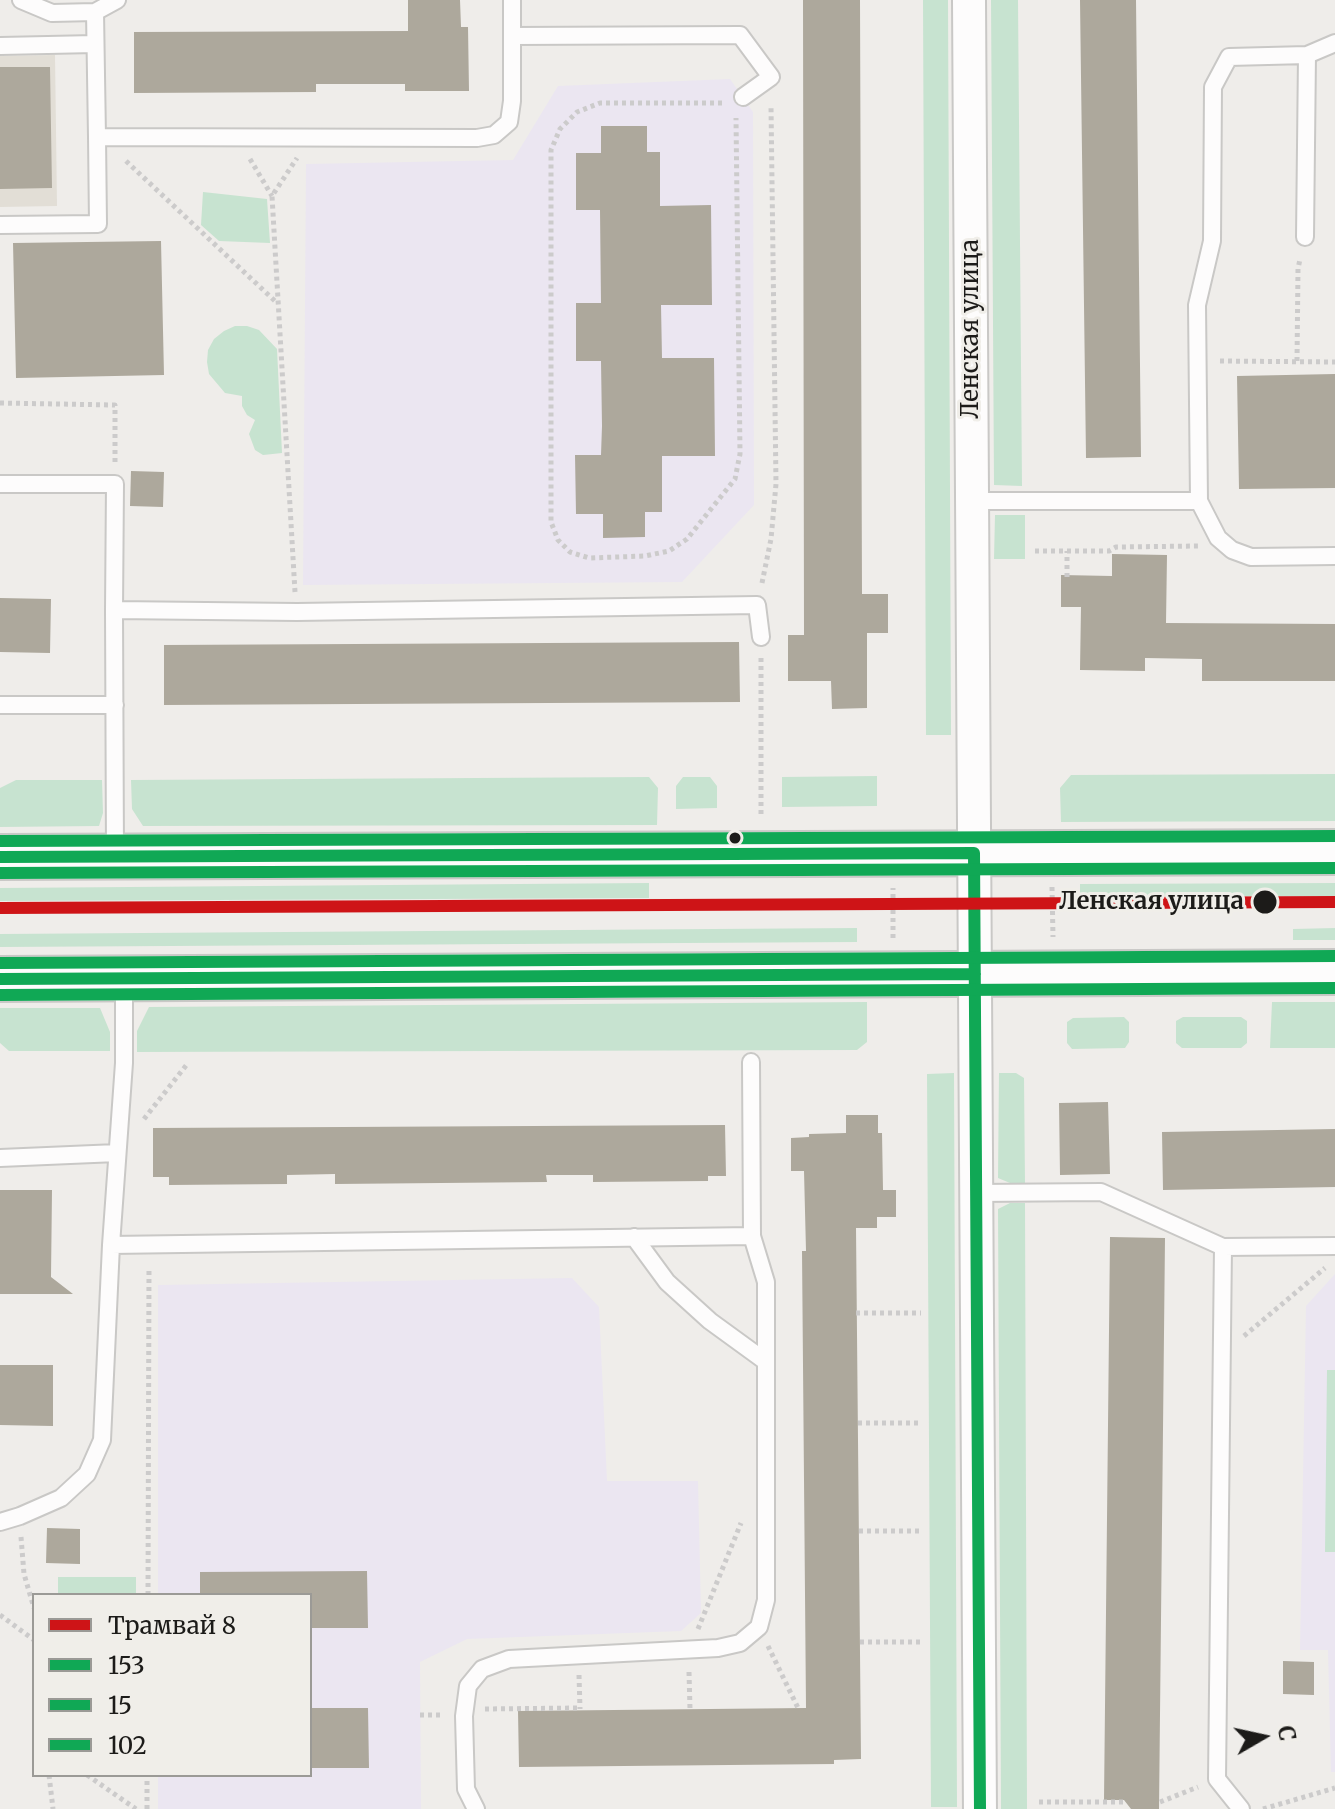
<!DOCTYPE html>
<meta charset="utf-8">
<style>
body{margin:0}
#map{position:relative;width:1335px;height:1809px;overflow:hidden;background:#efedea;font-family:Merriweather,serif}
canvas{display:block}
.legend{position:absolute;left:32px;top:1593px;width:280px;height:184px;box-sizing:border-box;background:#f0eee9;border:2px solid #9b9a96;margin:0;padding:10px 14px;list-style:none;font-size:24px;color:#1c1b19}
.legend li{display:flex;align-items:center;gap:16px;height:40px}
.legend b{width:40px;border:2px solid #9b9a96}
.north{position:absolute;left:1223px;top:1697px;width:80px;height:80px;-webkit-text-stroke:6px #f0eee9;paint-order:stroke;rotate:81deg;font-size:22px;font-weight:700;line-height:32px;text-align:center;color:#1c1b19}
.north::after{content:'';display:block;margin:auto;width:28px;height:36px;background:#1c1b19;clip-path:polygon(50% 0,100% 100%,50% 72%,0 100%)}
</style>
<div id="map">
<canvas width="1335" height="1809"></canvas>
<ul class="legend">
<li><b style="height:10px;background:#ce1417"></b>Трамвай 8</li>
<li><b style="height:10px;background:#10a855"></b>153</li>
<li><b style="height:10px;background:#10a855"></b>15</li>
<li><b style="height:10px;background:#10a855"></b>102</li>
</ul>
<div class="north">С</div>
</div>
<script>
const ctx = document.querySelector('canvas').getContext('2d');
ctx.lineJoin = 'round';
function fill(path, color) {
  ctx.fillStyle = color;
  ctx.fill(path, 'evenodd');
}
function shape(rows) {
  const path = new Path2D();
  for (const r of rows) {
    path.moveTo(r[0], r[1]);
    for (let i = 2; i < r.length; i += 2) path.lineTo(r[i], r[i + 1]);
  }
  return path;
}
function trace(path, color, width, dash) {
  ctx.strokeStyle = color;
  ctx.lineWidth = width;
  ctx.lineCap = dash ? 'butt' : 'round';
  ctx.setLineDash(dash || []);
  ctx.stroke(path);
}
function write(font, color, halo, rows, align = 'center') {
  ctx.font = font + ' Merriweather,serif';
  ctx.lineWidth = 6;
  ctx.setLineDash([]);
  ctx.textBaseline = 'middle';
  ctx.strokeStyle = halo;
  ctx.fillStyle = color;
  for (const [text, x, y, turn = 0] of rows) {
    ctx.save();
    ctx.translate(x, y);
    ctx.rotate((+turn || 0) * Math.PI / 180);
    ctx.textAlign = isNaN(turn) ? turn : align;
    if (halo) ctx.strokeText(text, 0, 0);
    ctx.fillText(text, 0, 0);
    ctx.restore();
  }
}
fill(shape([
 [55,55,57,206,0,207,0,56]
]), '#e2ded6');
fill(shape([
 [730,79,753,112,754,505,682,582,303,585,306,164,513,160,558,86],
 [1335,1274,1335,1772,1331,1772,1328,1650,1300,1650,1306,1306],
 [572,1278,599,1307,607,1481,698,1481,701,1613,681,1631,467,1639,420,1662,421,1809,158,1809,158,1775,310,1775,310,1595,158,1595,158,1285]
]), '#ebe6f1');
fill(shape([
 [923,0,948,0,951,735,926,735],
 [991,0,1018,0,1022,486,994,485],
 [203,192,267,199,270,243,219,241,201,225],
 [235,326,247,326,259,330,277,349,282,453,263,455,255,450,249,434,255,420,247,415,242,406,242,396,225,393,209,374,207,362,208,350,214,339,224,331],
 [995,515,1025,515,1025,559,994,559],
 [1335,774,1335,821,1061,822,1060,788,1071,775],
 [877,776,877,806,782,807,782,777],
 [649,777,658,788,657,825,143,826,132,809,131,780],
 [683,777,710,777,717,786,717,808,676,809,676,786],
 [16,780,102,780,103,813,99,826,0,827,0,788],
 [649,883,649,898,0,901,0,888],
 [1335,883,1335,896,1080,897,1080,884],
 [857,928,857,942,0,947,0,934],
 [1335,928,1335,940,1293,940,1293,929],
 [867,1002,867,1042,857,1050,137,1052,137,1031,149,1007],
 [1272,1002,1335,1002,1335,1048,1270,1048],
 [0,1008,100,1008,110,1032,110,1051,9,1051,0,1043],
 [1124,1017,1129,1022,1129,1042,1125,1048,1072,1049,1067,1043,1067,1022,1073,1018],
 [1183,1017,1241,1017,1247,1021,1247,1043,1241,1048,1182,1048,1176,1043,1176,1021],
 [954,1073,957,1807,931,1807,927,1074],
 [999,1073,1016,1073,1024,1078,1025,1183,1010,1183,998,1178],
 [1010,1203,1025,1203,1027,1809,1001,1809,998,1209],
 [1327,1370,1335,1370,1335,1552,1325,1552],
 [58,1577,136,1577,136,1595,58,1595]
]), '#c7e3d0');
fill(shape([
 [408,0,460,0,461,27,468,27,469,91,405,91,405,84,316,84,316,92,134,93,134,32,408,31],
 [803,0,860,0,862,594,888,594,888,633,867,633,867,708,832,709,831,681,788,681,788,635,804,635],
 [1080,0,1136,0,1141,457,1086,458],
 [0,67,50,67,52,188,0,189],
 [601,126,647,126,647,152,660,152,660,206,711,205,712,305,661,305,662,358,714,358,715,456,662,456,662,512,645,512,645,537,603,538,603,514,576,514,575,455,601,455,602,426,601,361,576,361,576,303,601,303,600,210,576,210,576,153,601,153],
 [161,241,164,375,16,378,13,243],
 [1335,374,1335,488,1239,489,1237,376],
 [131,471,164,472,163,507,130,506],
 [1112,554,1167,555,1166,623,1335,624,1335,681,1202,681,1202,659,1145,658,1145,671,1080,670,1081,607,1061,607,1061,575,1112,576],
 [0,598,51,599,50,653,0,652],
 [739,642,740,702,164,705,164,645],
 [1108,1102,1110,1174,1060,1175,1059,1103],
 [846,1115,878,1115,878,1133,882,1133,883,1190,896,1190,896,1217,877,1217,877,1228,856,1228,861,1759,834,1760,834,1764,519,1767,518,1711,806,1708,802,1251,806,1251,804,1171,791,1171,791,1138,809,1137,809,1134,846,1133],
 [725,1125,726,1176,708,1176,708,1181,593,1182,593,1175,546,1175,547,1182,335,1184,335,1174,287,1175,287,1184,169,1185,169,1177,153,1177,153,1128],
 [1335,1129,1335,1187,1163,1190,1162,1132],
 [0,1190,52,1190,51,1277,73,1294,0,1294],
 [1110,1237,1165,1238,1159,1809,1131,1809,1124,1800,1104,1800],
 [0,1365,53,1365,53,1426,0,1425],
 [47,1528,80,1529,80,1564,46,1563],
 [367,1571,368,1628,310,1628,310,1595,200,1595,200,1572],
 [1283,1661,1314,1662,1314,1695,1283,1694],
 [310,1708,368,1708,369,1768,310,1768]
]), '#ada89c');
const lane = shape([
 [21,0,52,13,95,12],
 [117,0,95,12,97,137,477,138,494,135,509,122,512,101,512,0],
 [512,36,740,35,771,77,743,97],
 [1335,43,1307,55,1229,57,1213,87,1212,241,1197,305,1199,501,1218,538,1232,550,1251,557,1335,556],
 [0,46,95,44],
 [0,225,98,224,97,137],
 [1305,237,1307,55],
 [0,484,115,484,114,610],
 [972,501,1199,501],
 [0,705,115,705],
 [115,855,114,610,297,612,757,605,761,637],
 [0,1158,117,1153],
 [977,1193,1101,1192,1223,1247,1335,1246],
 [634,1237,667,1282,710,1321,765,1361],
 [111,1245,752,1236],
 [1223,1247,1217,1779,1241,1809],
 [0,1522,20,1516,61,1498,87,1474,102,1440,111,1245,124,1063,124,980],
 [476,1809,466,1789,464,1716,468,1686,482,1669,509,1659,718,1648,740,1643,759,1627,766,1600,766,1282,752,1236,751,1062]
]);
const street = shape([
 [969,0,980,1809]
]);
const secondary = shape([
 [0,857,1335,852],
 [0,979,1335,972]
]);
trace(lane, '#c9c8c6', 20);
trace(street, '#c9c8c6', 36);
trace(secondary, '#c9c8c6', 48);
trace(shape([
 [722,103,600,103,577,112,560,129,551,150,551,522,558,540,570,552,589,558,645,556,669,551,687,539,735,479,740,454,736,118],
 [250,159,272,196],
 [126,161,276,302],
 [1220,361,1335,362],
 [1297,361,1298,269,1300,259],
 [0,403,115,405,115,464],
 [1035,551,1109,551,1116,547,1198,546],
 [1067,577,1067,551],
 [762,583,771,539,776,484,771,106],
 [295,592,272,196,297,158],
 [761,658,761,816],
 [1052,887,1053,937],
 [893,938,893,888],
 [144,1119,188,1063],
 [856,1313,921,1313],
 [1244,1336,1325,1268],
 [858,1423,921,1423],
 [859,1531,921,1531],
 [21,1537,24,1574,34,1608],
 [148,1595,149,1267],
 [0,1615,34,1640],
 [698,1629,741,1523],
 [860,1642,921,1642],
 [768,1646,798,1708],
 [689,1672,690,1709],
 [579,1675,580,1709],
 [485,1709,580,1708],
 [420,1715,443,1715],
 [49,1775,53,1809],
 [87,1775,136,1809],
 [1039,1802,1126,1802],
 [1160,1802,1198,1787],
 [147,1809,147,1775],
 [1263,1809,1335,1788]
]), '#cccbcb', 5, [4, 4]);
trace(lane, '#fdfcfc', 16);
trace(street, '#fdfcfc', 32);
trace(secondary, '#fdfcfc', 44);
trace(shape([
 [0,857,974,853,980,1809],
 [0,979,975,974]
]), '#10a855', 12);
trace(shape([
 [0,873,1335,868],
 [0,995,1335,988]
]), '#10a855', 12);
trace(shape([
 [0,841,1335,836],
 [0,963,1335,956]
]), '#10a855', 12);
trace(shape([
 [0,908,1335,902]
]), '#ce1417', 12);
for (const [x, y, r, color] of [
 [735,838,7,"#1c1b19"],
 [1265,902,13,"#1c1b19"]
]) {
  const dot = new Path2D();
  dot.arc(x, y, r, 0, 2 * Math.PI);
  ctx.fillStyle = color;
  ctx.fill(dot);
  trace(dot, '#f0eee9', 3);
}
write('24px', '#1c1b19', '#f0eee9', [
 ["Ленская улица",971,329,-90]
]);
write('bold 24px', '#1c1b19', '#f0eee9', [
 ["Ленская улица",1244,902]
], 'right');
</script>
